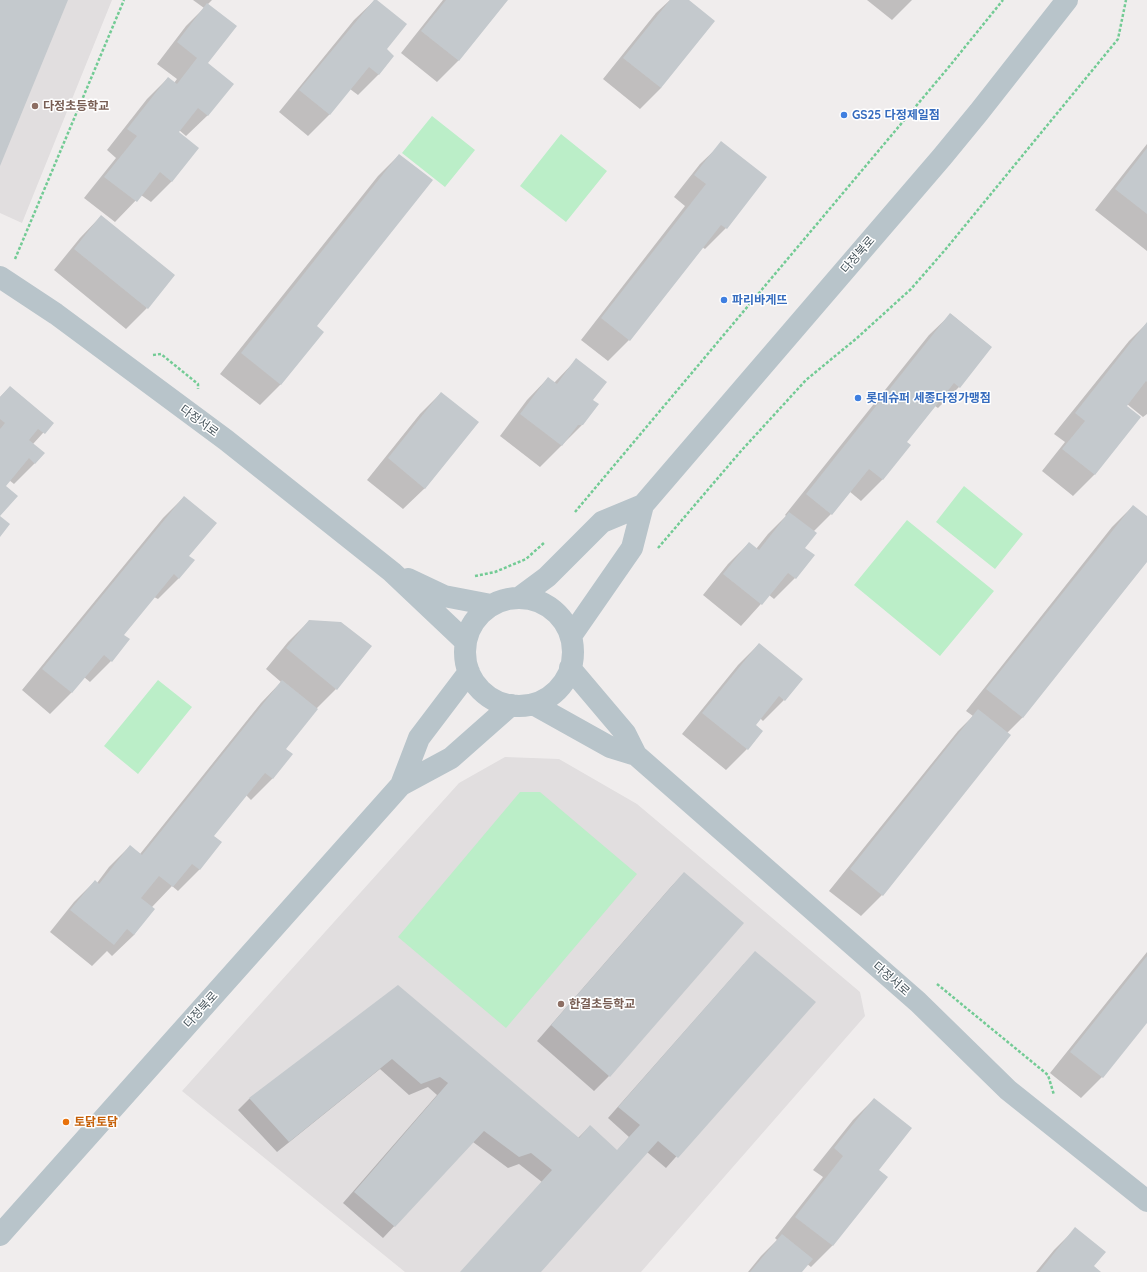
<!DOCTYPE html>
<meta charset="utf-8">
<style>
body{margin:0}
canvas{display:block;background:#f0eded}
</style>
<canvas width="1147" height="1272"></canvas>
<script>
const ctx = document.querySelector('canvas').getContext('2d');
ctx.lineJoin = 'round';
function fill(path, color) {
  ctx.fillStyle = color;
  ctx.fill(path, 'evenodd');
}
function shape(rows) {
  const path = new Path2D();
  for (const r of rows) {
    if (r.length === 3) {
      path.moveTo(r[0] + r[2], r[1]);
      path.arc(r[0], r[1], r[2], 0, 2 * Math.PI);
      continue;
    }
    path.moveTo(r[0], r[1]);
    for (let i = 2; i < r.length; i += 2) path.lineTo(r[i], r[i + 1]);
  }
  return path;
}
function trace(path, color, width, dash) {
  ctx.strokeStyle = color;
  ctx.lineWidth = width;
  ctx.lineCap = dash ? 'butt' : 'round';
  ctx.setLineDash(dash || []);
  ctx.stroke(path);
}
function write(font, color, halo, rows, align = 'center') {
  ctx.font = font + ' Quicksand,"Noto Sans KR",sans-serif';
  ctx.lineWidth = 3;
  ctx.setLineDash([]);
  ctx.textBaseline = 'middle';
  ctx.strokeStyle = halo;
  ctx.fillStyle = color;
  for (const [text, x, y, turn = 0] of rows) {
    ctx.save();
    ctx.translate(x, y);
    ctx.rotate((+turn || 0) * Math.PI / 180);
    ctx.textAlign = isNaN(turn) ? turn : align;
    if (halo) ctx.strokeText(text, 0, 0);
    ctx.fillText(text, 0, 0);
    ctx.restore();
  }
}
fill(shape([
 [0,0,112,0,22,223,0,213],
 [505,757,559,759,637,804,860,992,865,1016,641,1272,405,1272,182,1091,459,783]
]), '#e1dedf');
fill(shape([
 [432,116,475,150,445,187,402,153],
 [561,134,607,171,566,222,520,186],
 [964,486,1023,534,995,569,936,522],
 [907,520,994,591,940,656,854,585],
 [158,680,192,707,138,774,104,746],
 [520,792,540,792,637,874,506,1028,398,937]
]), '#bbeec8');
fill(shape([
 [193,0,212,0,207,5,206,63,208,115,186,136,179,130,178,133,172,181,151,202,141,195,115,222,84,198,116,158,107,150,147,99,168,78,174,83,177,79,157,64,186,26,204,8],
 [375,0,376,0,385,49,379,74,358,95,350,89,329,115,308,136,279,112,354,20],
 [443,0,507,0,458,61,437,82,401,53],
 [670,0,687,0,661,88,640,109,603,79,656,13],
 [867,0,912,0,892,20],
 [722,143,766,177,726,228,705,249,702,247,629,340,608,361,581,340,685,206,674,197,700,164],
 [1147,144,1147,251,1095,210],
 [399,155,315,326,281,384,260,405,220,374,378,176],
 [101,216,147,308,126,329,54,270,80,238],
 [951,314,991,347,959,387,938,408,935,406,906,442,910,445,882,480,861,501,849,491,831,514,813,532,804,548,795,578,774,599,769,595,741,626,703,595,728,564,749,543,756,549,768,534,786,516,785,515,929,335],
 [1147,323,1147,414,1143,417,1127,404,1126,406,1140,417,1094,475,1073,496,1042,471,1065,442,1054,434,1129,341],
 [576,360,592,400,582,425,540,467,500,436,527,400,548,378,554,383],
 [10,387,52,423,33,444,35,463,14,484,9,480,5,486,0,515,0,397],
 [441,393,425,488,403,509,367,480,420,414],
 [184,497,188,556,179,578,158,599,154,597,123,635,111,661,90,682,84,677,71,693,50,714,22,690,163,518],
 [1133,506,1147,517,1147,561,1022,718,1007,733,882,895,861,916,829,891,958,731,973,716,966,711,1112,527],
 [309,621,336,689,316,709,284,749,291,754,272,779,251,800,246,795,213,836,221,842,199,870,178,891,172,886,152,907,134,935,112,956,107,951,92,966,50,932,74,902,95,881,97,883,109,867,130,846,140,854,261,703,281,682,266,669,288,642],
 [759,644,784,700,763,721,760,718,754,725,747,749,726,770,682,734,738,665],
 [684,873,742,923,609,1076,594,1091,537,1041,670,888],
 [1147,952,1147,1021,1102,1077,1081,1098,1050,1073],
 [744,964,814,1002,666,1168,647,1152,540,1272,461,1272,542,1182,519,1164,508,1168,473,1142,383,1238,343,1203,437,1095,428,1087,409,1095,380,1069,277,1152,238,1110,249,1099,398,987,578,1138,590,1126,617,1151,629,1137,608,1118],
 [874,1099,878,1170,887,1177,832,1246,811,1267,807,1264,801,1272,748,1272,761,1256,777,1240,775,1238,823,1177,813,1170,853,1120],
 [1075,1229,1093,1266,1100,1272,1036,1272,1054,1250]
]), '#0003');
fill(shape([
 [0,0,68,0,0,166],
 [374,0,377,0,407,24,387,49,394,56,379,75,369,67,330,115,299,90],
 [446,0,508,0,459,61,421,31],
 [670,0,689,0,715,21,661,88,623,58],
 [207,3,237,26,208,63,234,84,208,116,198,108,179,132,199,148,172,182,160,172,137,202,104,177,137,136,127,129,168,77,177,84,197,58,177,42],
 [721,141,767,177,727,229,721,225,630,341,601,318,706,184,694,175],
 [1147,148,1147,214,1115,189],
 [399,154,433,180,317,326,324,332,281,385,241,353],
 [101,215,175,275,148,309,74,249],
 [950,313,992,347,960,388,954,383,907,442,911,445,883,480,869,469,832,515,806,494],
 [1147,322,1147,382,1146,381,1127,406,1141,417,1095,475,1062,449,1085,421,1075,413],
 [576,358,607,382,593,400,599,404,583,425,578,425,562,446,520,414,548,377,557,384],
 [10,386,54,423,45,434,38,429,29,440,45,453,35,464,29,458,6,486,18,496,0,516,10,524,0,537,0,429,5,423,0,419,0,397],
 [441,392,479,422,425,489,388,458],
 [184,496,217,523,189,556,195,560,179,579,174,574,124,635,130,639,112,662,104,655,72,693,42,669],
 [1133,505,1147,516,1147,562,1023,718,986,689],
 [789,512,817,533,805,548,815,555,796,579,788,573,762,605,723,574,749,542,759,550],
 [309,620,341,622,372,646,337,690,286,648],
 [759,643,803,679,785,701,779,696,756,725,763,731,748,750,702,713],
 [282,680,318,709,286,749,293,754,273,779,265,773,214,836,222,842,200,870,192,864,173,887,159,876,141,898,155,909,134,935,127,929,114,945,70,910,95,880,99,884,130,845,142,855],
 [978,709,1011,735,883,896,850,869],
 [684,872,744,923,610,1077,551,1025],
 [755,951,816,1002,678,1158,658,1141,541,1272,460,1272,552,1170,531,1153,519,1157,484,1131,395,1227,354,1192,448,1083,440,1077,421,1084,392,1059,289,1142,249,1098,398,985,579,1138,590,1125,617,1150,640,1125,618,1107],
 [1147,956,1147,1023,1103,1078,1070,1052],
 [874,1098,912,1128,879,1170,888,1177,833,1246,795,1217,843,1156,834,1148],
 [1075,1227,1106,1252,1094,1266,1101,1272,1039,1272],
 [782,1234,813,1259,802,1272,750,1272]
]), '#c4c9cd');
trace(shape([
 [15,259,124,0],
 [153,355,161,354,198,384,198,389],
 [575,512,948,68,1003,0],
 [658,548,741,451,806,380,857,338,911,289,945,250,1118,39,1126,0],
 [475,576,495,572,526,559,545,542],
 [937,984,1048,1075,1054,1095]
]), '#73cb95', 2.5, [3, 2]);
trace(shape([
 [0,277,56,314,226,440,392,572,466,642],
 [408,579,444,596,491,605],
 [520,597,547,577,602,522,643,505,942,157,979,112,1067,0],
 [519,652,54],
 [571,636,632,548,643,505],
 [570,668,625,733,636,755,918,1002,1008,1090,1147,1201],
 [533,704,610,747,636,755],
 [401,785,419,738,469,672],
 [0,1235,401,785,451,758,511,705]
]), '#b8c4ca', 22);
for (const [x, y, r, color] of [
 [35,106,4,"#8d6e63"],
 [844,115,4,"#3f7fe0"],
 [724,300,4,"#3f7fe0"],
 [858,398,4,"#3f7fe0"],
 [561,1004,4,"#8d6e63"],
 [66,1122,4,"#e8710a"]
]) {
  const dot = new Path2D();
  dot.arc(x, y, r, 0, 2 * Math.PI);
  ctx.fillStyle = color;
  ctx.fill(dot);
  trace(dot, '#fff', 1.5);
}
write('bold 12px', '#785e54', '#fff', [
 ["다정초등학교",43,106],
 ["한결초등학교",569,1004]
], 'left');
write('bold 12px', '#366cbe', '#fff', [
 ["GS25 다정제일점",852,115],
 ["파리바게뜨",732,300],
 ["롯데슈퍼 세종다정가맹점",866,398]
], 'left');
write('12px', '#45535a', '#fff', [
 ["다정북로",858,255,-49],
 ["다정서로",199,421,36],
 ["다정서로",891,979,41],
 ["다정북로",201,1010,-48]
]);
write('bold 12px', '#c56008', '#fff', [
 ["토닭토닭",74,1122]
], 'left');
</script>
